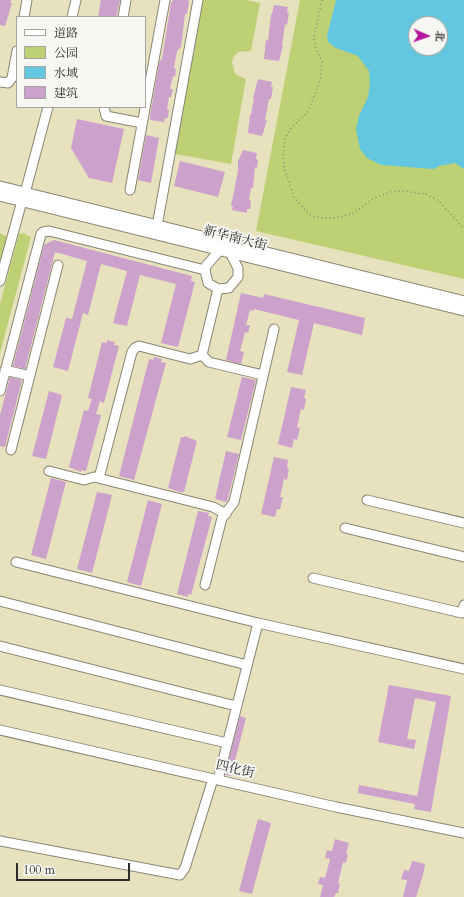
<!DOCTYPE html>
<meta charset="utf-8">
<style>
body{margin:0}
#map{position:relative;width:464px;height:897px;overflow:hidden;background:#e8e1be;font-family:Cardo,"Noto Serif SC",serif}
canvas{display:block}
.legend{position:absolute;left:16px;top:16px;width:130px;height:92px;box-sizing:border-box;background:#f6f6f2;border:1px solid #a5a5a2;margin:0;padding:5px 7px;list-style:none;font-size:12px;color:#2b2b2b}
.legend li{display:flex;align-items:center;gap:8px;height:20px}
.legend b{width:20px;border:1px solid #a5a5a2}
.north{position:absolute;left:408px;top:16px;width:40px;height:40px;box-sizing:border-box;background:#f6f6f2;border:1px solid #a5a5a2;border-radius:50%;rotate:92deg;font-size:11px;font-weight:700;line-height:16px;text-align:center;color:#2b2b2b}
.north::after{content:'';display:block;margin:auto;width:14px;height:18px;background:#b5179e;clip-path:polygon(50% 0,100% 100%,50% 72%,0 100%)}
.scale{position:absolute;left:16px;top:863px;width:114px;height:18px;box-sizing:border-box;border:2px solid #2b2b2b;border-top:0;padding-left:5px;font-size:12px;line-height:14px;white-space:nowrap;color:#2b2b2b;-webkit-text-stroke:3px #f6f6f2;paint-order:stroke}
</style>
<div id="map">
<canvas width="464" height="897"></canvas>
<ul class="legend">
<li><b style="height:5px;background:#fff"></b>道路</li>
<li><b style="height:11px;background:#bdd074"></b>公园</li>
<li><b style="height:11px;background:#63c7e0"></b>水域</li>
<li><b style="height:11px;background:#cca1cb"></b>建筑</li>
</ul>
<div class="north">北</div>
<div class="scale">100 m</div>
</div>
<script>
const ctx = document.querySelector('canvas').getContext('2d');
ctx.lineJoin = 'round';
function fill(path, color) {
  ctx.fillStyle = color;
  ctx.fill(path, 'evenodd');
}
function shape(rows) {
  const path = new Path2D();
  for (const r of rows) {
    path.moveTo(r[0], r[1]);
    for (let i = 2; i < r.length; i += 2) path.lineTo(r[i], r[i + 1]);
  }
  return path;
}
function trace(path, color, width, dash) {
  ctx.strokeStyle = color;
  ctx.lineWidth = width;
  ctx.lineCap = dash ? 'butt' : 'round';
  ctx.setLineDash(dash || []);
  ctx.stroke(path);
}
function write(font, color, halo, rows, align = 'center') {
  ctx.font = font + ' Cardo,"Noto Serif SC",serif';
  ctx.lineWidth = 4;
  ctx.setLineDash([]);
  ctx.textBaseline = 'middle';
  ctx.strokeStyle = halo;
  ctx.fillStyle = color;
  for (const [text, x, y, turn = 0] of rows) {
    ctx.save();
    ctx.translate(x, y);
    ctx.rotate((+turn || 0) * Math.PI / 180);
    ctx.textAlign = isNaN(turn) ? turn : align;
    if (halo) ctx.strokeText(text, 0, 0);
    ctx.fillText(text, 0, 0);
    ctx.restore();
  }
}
fill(shape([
 [203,0,246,0,260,3,251,51,238,52,234,56,232,62,235,74,246,79,231,164,175,154],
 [300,0,464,0,464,279,256,231],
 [416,24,440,24,440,48,416,48],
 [0,233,7,237,0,263],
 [23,233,31,237,0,353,0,304,19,234]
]), '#bdd074');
fill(shape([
 [336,0,464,0,464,169,455,163,439,166,434,169,381,165,367,158,360,149,356,129,359,116,368,97,370,84,369,71,358,56,336,48,328,42,327,36],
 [416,24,440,24,440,48,416,48]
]), '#63c7e0');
fill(shape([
 [0,0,11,0,10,3,12,3,5,26,0,25],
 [101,0,120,0,116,17,98,17],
 [173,0,188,0,189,2,187,14,185,14,181,47,177,51,174,68,176,69,175,77,173,76,170,89,173,89,171,97,169,97,167,109,169,110,168,118,165,118,164,122,150,120,150,116,159,64,161,59,162,59,171,3],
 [274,5,288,7,287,12,289,13,287,25,285,24,282,45,283,46,279,61,264,59,266,40,268,41,271,14,272,14],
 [258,79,272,82,271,87,273,87,271,99,269,99,265,120,267,120,262,136,248,133,250,115,251,115,254,99,253,98],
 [77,119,124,129,112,183,89,178,71,148],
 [146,135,159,138,151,183,138,180],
 [243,150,257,153,256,159,258,160,257,168,255,167,253,188,251,188,249,200,251,201,250,209,247,209,247,213,232,210,233,207,231,206,238,171,238,161],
 [180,161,225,172,218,197,174,186],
 [54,240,192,276,191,281,195,282,178,347,161,343,176,284,140,275,127,326,113,323,127,271,101,264,88,315,83,313,68,371,53,367,66,318,72,319,87,261,55,252,25,369,13,366,44,245],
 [241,293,263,298,264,294,365,318,362,335,314,323,302,375,287,372,299,320,254,309,253,311,250,310,246,325,250,325,248,333,245,332,240,351,244,352,241,364,226,360],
 [107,340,115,342,114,345,119,346,104,403,100,401,96,414,101,415,86,471,81,470,81,472,69,467,84,410,88,411,92,399,88,398,102,342,107,343],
 [154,357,162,359,161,362,166,363,134,480,119,476,149,359,153,360],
 [10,377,22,380,5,447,0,446,0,415],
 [242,377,256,380,241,440,227,437],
 [291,387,306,390,304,398,306,399,304,410,301,409,297,427,300,428,297,440,294,439,292,448,278,444],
 [49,391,62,395,46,459,32,456],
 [185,436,197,441,184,492,180,492,168,488,181,437,184,437],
 [226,451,239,454,227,502,215,499],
 [274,457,288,460,287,468,289,469,287,480,284,479,280,497,283,497,280,509,277,509,275,517,261,514],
 [51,478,66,482,46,559,31,555],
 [97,492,112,495,92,573,77,569],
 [148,500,162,504,141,586,127,582],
 [198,511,209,513,208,516,212,517,191,595,188,594,188,597,177,594],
 [389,685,451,696,431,812,414,809,415,804,358,793,359,785,417,796,436,702,415,698,407,739,416,740,414,749,378,742],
 [240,716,246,718,231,776,225,775],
 [258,819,271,823,252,894,239,891],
 [335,839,349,843,346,854,348,854,346,863,343,862,338,883,340,884,338,893,336,893,334,897,320,897,323,885,318,884,320,877,325,878,330,859,325,858,327,850,332,851],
 [412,861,425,864,423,875,416,897,403,897,407,880,401,879,404,870,409,871]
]), '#cca1cb');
const minor = shape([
 [24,17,27,0],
 [72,17,76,0],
 [123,17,126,0],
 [0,82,8,83,12,78,17,51],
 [104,107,106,116,142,123],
 [130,190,165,0],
 [25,193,48,107],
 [157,226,198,0],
 [220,250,206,266,205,270,208,283,218,289,229,288,238,277,238,268,230,253],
 [0,281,22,201],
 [202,355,218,289],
 [5,370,30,376],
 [0,391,41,234,43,232,49,231,205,270],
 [11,450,58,265],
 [49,471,84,480,94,477,213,507,226,514],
 [99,478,132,352,135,348,139,346,190,359,202,355,209,362,263,375],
 [367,500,464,523],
 [345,528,464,557],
 [16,562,258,623,464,669],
 [313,578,462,613,464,605],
 [205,585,222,518,234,502,274,329],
 [0,601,247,665],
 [0,646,236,706],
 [0,690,227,743],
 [0,730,336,807,464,833],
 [218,780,258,623],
 [0,841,180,875,185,868,213,779]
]);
const major = shape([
 [0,187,464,302],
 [0,195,464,310]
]);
trace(minor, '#8a8674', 11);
trace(major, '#8a8674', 13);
trace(shape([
 [322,0,314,36,315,46,322,62,320,80,308,112,291,128,285,138,283,154,284,167,294,197,309,214,316,217,328,218,340,217,354,213,374,198,391,192,403,191,426,194,439,201,464,229]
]), '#8a8674', 1.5, [1, 3]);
trace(minor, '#fff', 9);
trace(major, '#fff', 11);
write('13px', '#2b2b2b', '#f6f6f2', [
 ["新华南大街",235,239,14],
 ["四化街",235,770,13]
]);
</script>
